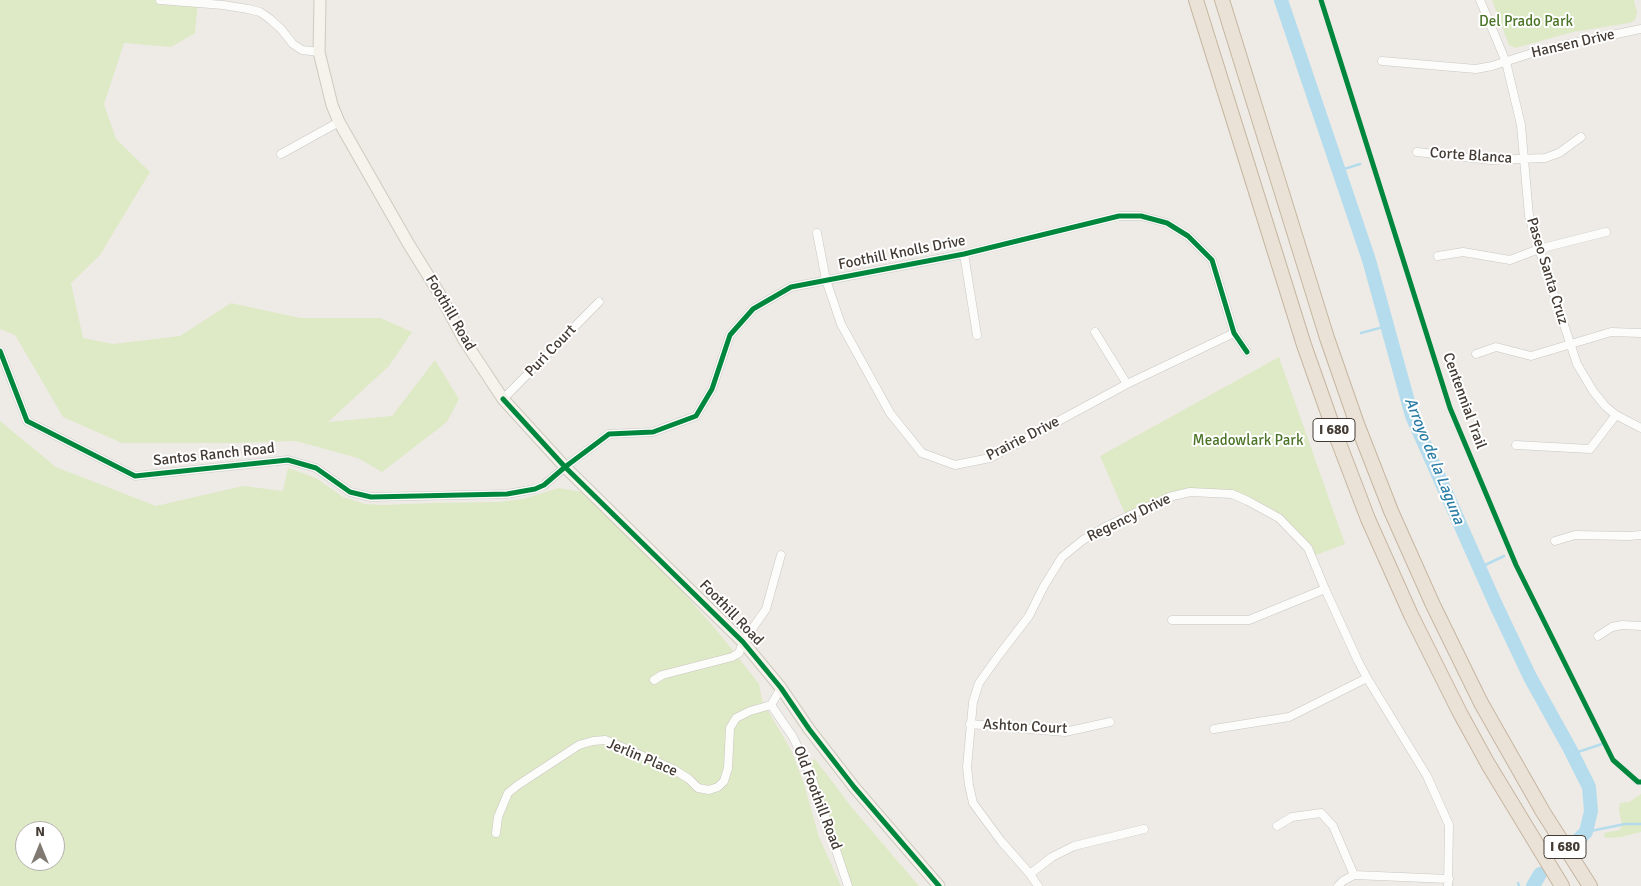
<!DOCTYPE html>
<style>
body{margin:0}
#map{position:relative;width:1641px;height:886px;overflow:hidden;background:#eeebe6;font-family:Signika,sans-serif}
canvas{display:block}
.north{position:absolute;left:15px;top:821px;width:50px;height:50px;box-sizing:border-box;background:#fff;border:1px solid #b4b1ad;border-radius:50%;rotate:0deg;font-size:14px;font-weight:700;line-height:20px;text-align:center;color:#433b33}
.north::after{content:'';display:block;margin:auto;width:18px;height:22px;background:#7f7972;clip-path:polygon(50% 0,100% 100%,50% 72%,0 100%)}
</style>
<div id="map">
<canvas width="1641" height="886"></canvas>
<div class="north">N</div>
</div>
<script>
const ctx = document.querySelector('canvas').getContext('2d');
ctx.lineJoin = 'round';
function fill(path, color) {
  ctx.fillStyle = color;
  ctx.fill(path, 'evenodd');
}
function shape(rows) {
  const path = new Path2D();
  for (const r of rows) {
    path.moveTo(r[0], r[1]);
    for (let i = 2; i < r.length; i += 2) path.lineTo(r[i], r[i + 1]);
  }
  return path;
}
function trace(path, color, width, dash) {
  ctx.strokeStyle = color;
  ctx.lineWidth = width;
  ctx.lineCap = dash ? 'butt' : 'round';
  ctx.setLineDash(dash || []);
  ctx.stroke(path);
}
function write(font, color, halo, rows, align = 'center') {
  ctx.font = font + ' Signika,sans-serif';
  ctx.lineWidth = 4;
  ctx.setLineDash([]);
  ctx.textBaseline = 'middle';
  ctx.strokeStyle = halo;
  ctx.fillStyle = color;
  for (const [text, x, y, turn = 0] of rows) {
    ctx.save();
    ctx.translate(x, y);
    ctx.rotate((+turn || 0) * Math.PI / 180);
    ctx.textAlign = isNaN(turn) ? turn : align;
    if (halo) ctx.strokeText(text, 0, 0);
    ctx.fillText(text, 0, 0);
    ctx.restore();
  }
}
fill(shape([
 [0,0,198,0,195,33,171,47,124,43,104,104,116,139,150,172,100,255,71,283,83,338,113,344,180,336,231,303,300,318,380,318,412,332,389,366,328,422,392,416,435,360,459,399,447,422,382,472,358,458,296,441,236,443,122,443,63,417,15,335,0,329],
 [1492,0,1634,0,1637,13,1635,20,1629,23,1573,32,1515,48,1509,45],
 [1279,357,1345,544,1313,556,1289,525,1233,497,1196,494,1166,500,1127,518,1100,456],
 [0,421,56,467,156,506,243,486,283,491,288,468,316,478,343,497,365,504,383,505,431,503,499,502,523,499,559,488,581,492,597,505,654,559,719,633,759,684,762,700,792,752,804,784,819,837,841,886,0,886],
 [25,831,55,831,55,861,25,861],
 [815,759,853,809,919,886,852,886,808,762],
 [1641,794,1641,832,1621,837,1605,838,1604,833,1620,830,1622,824,1619,811,1620,803,1629,802]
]), '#dee9c5');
trace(shape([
 [1338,171,1360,164],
 [1361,333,1387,326],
 [1479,568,1504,556],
 [1572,754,1602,744],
 [1586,832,1625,824,1641,824],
 [1518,883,1519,886]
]), '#b5dced', 2.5);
trace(shape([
 [1281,0,1369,260,1412,416,1495,603,1530,677,1570,749,1589,787,1591,811,1586,832,1573,845],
 [1533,886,1540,874]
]), '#b5dced', 14);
const minor = shape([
 [160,0,223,5,248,9,260,12,270,19,281,29,293,44,302,50,319,52],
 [1480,0,1506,62,1521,125,1529,216,1539,249,1577,364,1593,391,1605,406,1616,415,1641,428],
 [1382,61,1476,69,1492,66,1529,54,1564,45,1641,29],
 [1417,152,1491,160,1545,158,1559,153,1581,137],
 [281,154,339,122],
 [817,233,826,280,841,324,890,413,922,453,955,465,990,458,1127,384,1234,333],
 [964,254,977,335],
 [1438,256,1463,252,1510,260,1539,249,1606,232],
 [1095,332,1127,384],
 [0,351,27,421,135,476,288,460,316,468,350,492,371,497,507,494,535,489,544,485,565,467,609,434,653,432,696,416,712,389,730,335,753,309,791,287,964,254,1119,216,1141,216,1167,223,1188,236,1212,260,1234,333,1247,352],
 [1476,354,1496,347,1531,356,1611,332,1641,333],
 [503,399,599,302],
 [1516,445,1590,449,1616,415],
 [1555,541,1575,535,1629,536,1641,535],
 [1172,620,1249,620,1325,589],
 [1598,636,1612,627,1622,625,1641,626],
 [654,680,662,675,732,657,739,653,743,642,766,609,781,555],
 [771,705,793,737,811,775,848,886],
 [771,705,781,688],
 [970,724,1065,732,1110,722],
 [1214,729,1289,717,1367,678],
 [1277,826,1292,817,1321,813,1333,826,1354,875],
 [496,833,498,817,508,793,518,785,579,745,593,741,605,740,673,769,689,779,698,788,709,790,718,787,724,781,728,768,730,728,736,718,750,711,771,705],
 [1030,874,1052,857,1074,846,1144,829],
 [1038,886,1030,874,1001,841,973,803,969,785,967,767,973,702,979,683,999,655,1029,616,1044,586,1062,557,1083,540,1107,526,1169,497,1190,492,1232,494,1248,501,1279,518,1308,548,1325,589,1358,661,1367,678,1427,776,1449,825,1448,886],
 [1338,886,1343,881,1354,875,1449,879]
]);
const secondary = shape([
 [320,0,319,52,332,105,339,122,408,243,439,293,464,340,503,399,565,467,743,642,781,688,809,729,854,787,939,886]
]);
const motorway = shape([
 [1196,0,1304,345,1334,430,1368,519,1411,615,1460,713,1488,764,1562,886],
 [1222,0,1327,338,1357,424,1391,511,1433,605,1481,703,1543,812,1590,886]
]);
trace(minor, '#cac7c2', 9);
trace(secondary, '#cfc9be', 13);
trace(motorway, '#c6b6a1', 16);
trace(minor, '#fcfcfb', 8);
trace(secondary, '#f6f3ec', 11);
trace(motorway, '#ebe2d7', 14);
trace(shape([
 [1321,0,1450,408,1516,565,1613,760,1638,782,1641,782],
 [0,351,27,421,135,476,288,460,316,468,350,492,371,497,507,494,535,489,544,485,565,467,609,434,653,432,696,416,712,389,730,335,753,309,791,287,964,254,1119,216,1141,216,1167,223,1188,236,1212,260,1234,333,1247,352],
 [503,399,565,467,743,642,781,688,809,729,854,787,939,886]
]), '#00873e', 5);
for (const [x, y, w] of [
 [1334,430,42],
 [1565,847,42]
]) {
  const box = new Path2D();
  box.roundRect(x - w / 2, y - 11.5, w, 23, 4);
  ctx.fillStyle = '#fff';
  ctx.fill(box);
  trace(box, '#433b33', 1);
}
write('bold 14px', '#433b33', null, [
 ["I 680",1334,430],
 ["I 680",1565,847]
]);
write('15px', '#4b7427', '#fff', [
 ["Del Prado Park",1526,22],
 ["Meadowlark Park",1248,441]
]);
write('15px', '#433b33', '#fff', [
 ["Hansen Drive",1573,44,-13],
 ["Corte Blanca",1471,156,4],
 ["Foothill Knolls Drive",902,253,-11],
 ["Paseo Santa Cruz",1547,271,73],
 ["Foothill Road",450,313,60],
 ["Puri Court",551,351,-46],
 ["Centennial Trail",1464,401,70],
 ["Prairie Drive",1023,439,-27],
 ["Santos Ranch Road",214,455,-6],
 ["Regency Drive",1129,518,-26],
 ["Foothill Road",731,613,46],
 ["Ashton Court",1025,727,3],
 ["Jerlin Place",642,758,23],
 ["Old Foothill Road",817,798,69]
]);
write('italic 16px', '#2c7ea7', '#fff', [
 ["Arroyo de la Laguna",1434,461,68]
]);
</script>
